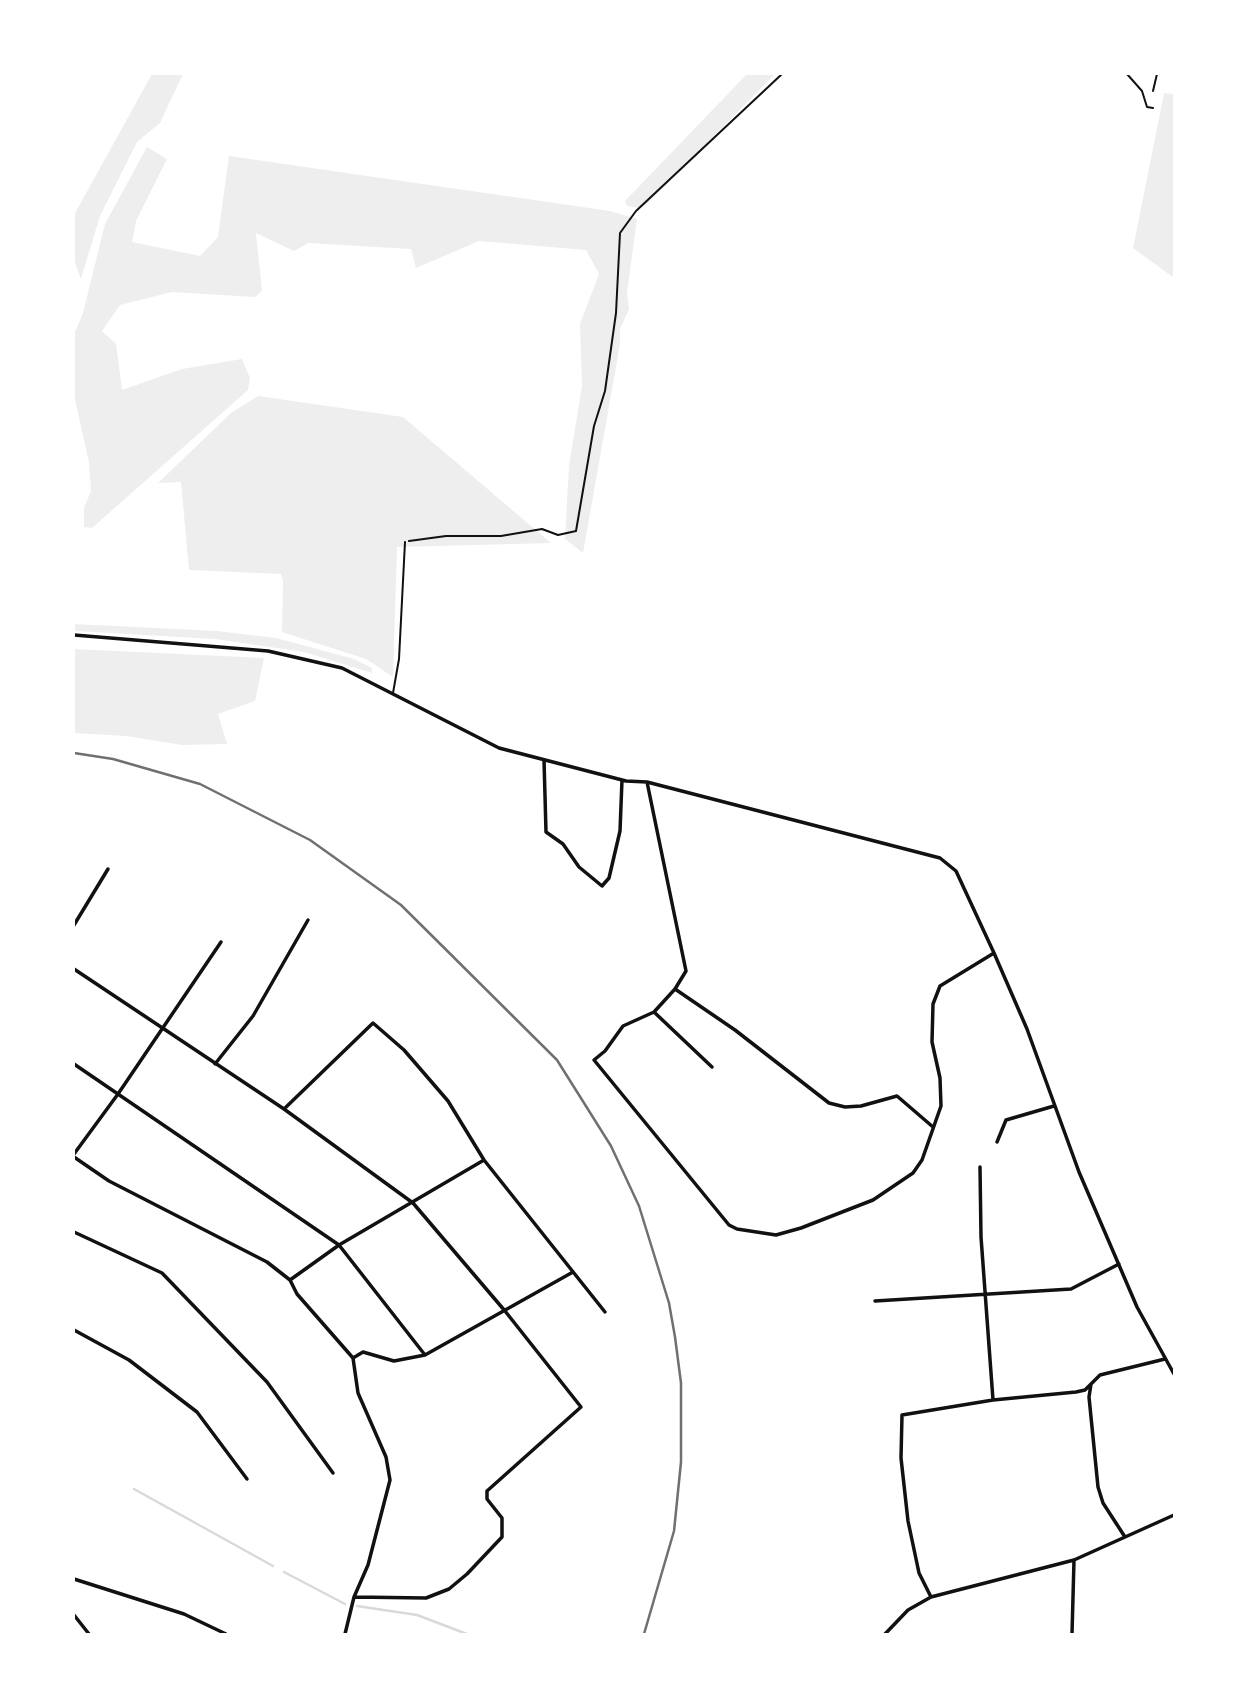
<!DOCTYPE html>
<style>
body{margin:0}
#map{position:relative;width:1248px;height:1708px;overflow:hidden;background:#fff;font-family:"IBM Plex Sans",sans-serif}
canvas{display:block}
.frame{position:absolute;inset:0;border:75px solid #fff;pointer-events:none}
</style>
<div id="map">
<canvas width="1248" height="1708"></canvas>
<div class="frame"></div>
</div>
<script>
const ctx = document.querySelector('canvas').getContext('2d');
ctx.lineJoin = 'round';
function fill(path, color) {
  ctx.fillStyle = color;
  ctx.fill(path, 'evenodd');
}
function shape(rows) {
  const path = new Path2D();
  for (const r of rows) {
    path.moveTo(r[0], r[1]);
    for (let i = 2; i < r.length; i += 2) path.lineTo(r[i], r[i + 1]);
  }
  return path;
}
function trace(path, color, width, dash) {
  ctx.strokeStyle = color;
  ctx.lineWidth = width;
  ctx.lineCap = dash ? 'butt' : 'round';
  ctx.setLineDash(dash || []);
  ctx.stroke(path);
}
fill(shape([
 [152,74,183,74,160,123,137,142,100,216,81,279,74,260,74,215],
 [747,74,775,74,648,203,640,208,627,206,625,201],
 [1164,93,1174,94,1174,278,1133,248],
 [147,147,167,159,136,221,132,242,200,256,218,237,229,156,610,211,637,219,627,293,629,309,620,329,620,344,583,553,565,539,569,466,582,386,580,324,599,274,586,250,479,241,416,268,411,249,308,243,294,251,256,233,262,291,255,297,172,292,120,305,102,331,116,344,122,390,182,369,242,359,250,378,248,390,92,528,84,527,84,508,91,491,89,463,74,395,75,332,83,313,105,224],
 [258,396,403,417,551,543,397,547,393,677,366,659,282,632,283,581,281,574,189,570,181,482,158,483,231,413],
 [74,624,217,631,276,638,354,659,372,668,372,673,304,652,215,639,74,631],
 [74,649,264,658,255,701,218,714,227,744,182,745,126,736,74,733]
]), '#eee');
trace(shape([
 [134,1489,273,1566],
 [284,1572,345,1604],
 [357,1606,417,1615,467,1634]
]), '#d9d9d9', 2.5);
trace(shape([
 [1127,74,1142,91,1147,107,1153,108],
 [409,541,446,536,501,536,542,529,558,535,576,531,594,426,605,391,616,313,620,233,636,211,782,74]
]), '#111', 2);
trace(shape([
 [1153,91,1157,74],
 [393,693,399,659,405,542]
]), '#111', 2);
trace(shape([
 [74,635,268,651,342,668,499,748,626,781,647,782,940,858,956,871,994,953,1027,1029,1079,1172,1137,1307,1174,1374],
 [544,760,546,832,563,844,579,867,602,886,609,878,620,831,622,780],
 [647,782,686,971,675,989,654,1012,623,1026,605,1051,594,1060,729,1225,737,1229,776,1235,801,1228,873,1200,913,1173,922,1160,941,1106,940,1078,932,1042,933,1004,940,986,994,953],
 [74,925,108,869],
 [74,969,284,1109,413,1203,505,1311,581,1407,487,1491,487,1499,502,1518,502,1537,467,1574,449,1589,426,1598,354,1597],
 [675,989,735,1030,829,1103,845,1107,861,1106,897,1096,933,1127],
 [654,1012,712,1067],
 [74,1064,339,1245,425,1355],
 [215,1064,253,1016,308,920],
 [284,1109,373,1023,404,1050,448,1101,484,1160,605,1312],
 [997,1142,1006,1120,1054,1106],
 [74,1154,118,1094,221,942],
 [74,1157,109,1181,267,1262,290,1280,297,1294,353,1358,358,1393,386,1457,390,1480,368,1565,354,1597,345,1634],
 [980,1167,981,1237,993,1400],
 [74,1232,162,1273,267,1382,333,1473],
 [290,1280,339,1245,484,1160],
 [875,1301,1071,1289,1119,1264],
 [74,1330,129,1360,197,1412,247,1479],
 [353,1358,363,1352,394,1361,425,1355,573,1272],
 [1125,1537,1103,1503,1098,1487,1089,1397,1091,1384,1100,1375,1165,1359],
 [74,1579,184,1614,226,1634],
 [931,1597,919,1573,908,1521,901,1458,902,1415,993,1400,1076,1392,1085,1390,1091,1384],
 [74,1615,89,1634],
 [885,1634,908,1610,931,1597,1074,1560,1174,1515],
 [1072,1634,1074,1560]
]), '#111', 3.5);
trace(shape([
 [74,753,113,759,200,784,310,840,401,905,557,1060,611,1146,639,1206,669,1303,675,1337,681,1383,681,1462,674,1531,644,1634]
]), '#707070', 2.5);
</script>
